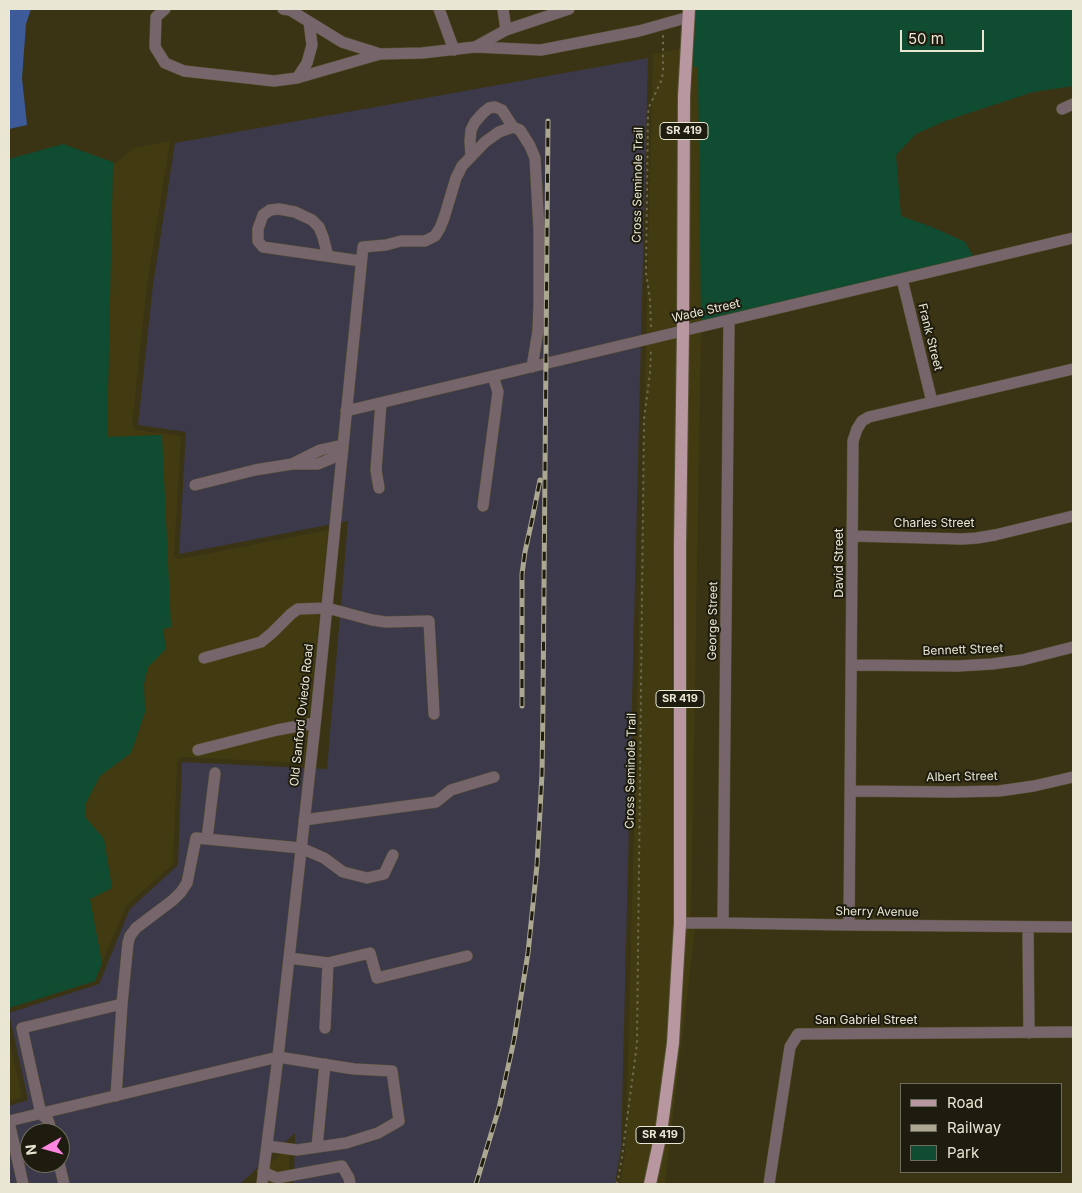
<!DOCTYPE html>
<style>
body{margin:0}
#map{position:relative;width:1082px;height:1193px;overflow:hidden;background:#3a3414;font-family:Inter,sans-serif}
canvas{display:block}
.frame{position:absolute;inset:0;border:10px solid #e9e7d4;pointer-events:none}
.legend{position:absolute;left:900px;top:1083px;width:162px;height:90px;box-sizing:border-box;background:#1e1c0e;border:1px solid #6f6d5d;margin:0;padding:6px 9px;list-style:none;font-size:15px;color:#e9e7d4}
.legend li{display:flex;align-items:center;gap:10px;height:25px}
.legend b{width:25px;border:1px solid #6f6d5d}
.north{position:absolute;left:20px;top:1123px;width:50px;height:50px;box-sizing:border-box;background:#1e1c0e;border:1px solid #6f6d5d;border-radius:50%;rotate:263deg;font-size:14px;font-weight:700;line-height:20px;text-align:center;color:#e9e7d4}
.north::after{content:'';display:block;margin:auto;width:18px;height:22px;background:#fe86e1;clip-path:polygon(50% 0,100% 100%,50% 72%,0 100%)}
.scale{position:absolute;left:900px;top:30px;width:84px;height:22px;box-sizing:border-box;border:2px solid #e9e7d4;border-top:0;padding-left:6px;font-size:15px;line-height:18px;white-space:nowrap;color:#e9e7d4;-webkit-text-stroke:4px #1e1c0e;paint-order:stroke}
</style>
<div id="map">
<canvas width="1082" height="1193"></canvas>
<div class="frame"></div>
<ul class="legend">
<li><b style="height:6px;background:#b897a1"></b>Road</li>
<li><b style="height:6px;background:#aba790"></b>Railway</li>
<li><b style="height:14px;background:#0f4c31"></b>Park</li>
</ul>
<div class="north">N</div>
<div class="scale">50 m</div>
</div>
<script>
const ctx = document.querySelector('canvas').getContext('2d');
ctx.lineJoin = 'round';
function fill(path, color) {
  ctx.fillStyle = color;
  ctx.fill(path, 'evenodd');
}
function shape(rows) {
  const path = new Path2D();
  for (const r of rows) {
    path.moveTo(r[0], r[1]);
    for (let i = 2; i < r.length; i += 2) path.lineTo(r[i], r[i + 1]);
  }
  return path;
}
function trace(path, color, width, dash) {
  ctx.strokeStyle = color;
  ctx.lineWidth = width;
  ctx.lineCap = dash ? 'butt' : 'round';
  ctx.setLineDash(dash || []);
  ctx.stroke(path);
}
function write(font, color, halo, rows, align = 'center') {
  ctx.font = font + ' Inter,sans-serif';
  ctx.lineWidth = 4;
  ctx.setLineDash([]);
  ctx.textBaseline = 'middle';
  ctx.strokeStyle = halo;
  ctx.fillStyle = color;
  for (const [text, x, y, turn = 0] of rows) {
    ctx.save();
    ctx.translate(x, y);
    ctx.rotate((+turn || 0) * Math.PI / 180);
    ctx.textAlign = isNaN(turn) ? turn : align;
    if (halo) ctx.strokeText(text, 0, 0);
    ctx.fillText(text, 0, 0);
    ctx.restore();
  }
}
fill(shape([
 [681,49,677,326,646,333,653,58,652,54],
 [698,66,701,321,690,323,691,96,693,67],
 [170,141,147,285,132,424,134,428,136,430,181,436,174,554,174,557,180,559,328,530,304,763,183,757,178,759,177,762,173,864,126,906,102,963,90,899,112,888,104,839,86,818,86,803,100,776,131,753,145,712,144,684,148,666,166,649,163,629,161,435,107,437,113,163,116,163,133,148],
 [701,332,691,917,686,917,685,596,690,336,690,335],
 [677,338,672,602,673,923,667,1043,655,1132,643,1184,620,1184,626,1147,646,345],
 [686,929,695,929,665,1184,656,1184,667,1133,680,1044],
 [9,1040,22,1097,9,1101],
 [290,1145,288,1184,268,1184,271,1163]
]), '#423b12');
fill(shape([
 [648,58,621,1147,615,1184,294,1184,295,1133,240,1184,9,1184,9,1106,28,1100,9,1013,99,984,130,909,178,865,182,762,327,769,348,521,179,554,186,432,138,425,153,285,175,143],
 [30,1133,60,1133,60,1163,30,1163]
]), '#3c394a');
fill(shape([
 [696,9,1073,9,1073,86,1033,92,945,121,916,134,896,155,901,216,932,227,965,242,973,256,729,314,723,314,723,316,701,321,698,67,693,67],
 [63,144,115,163,113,164,107,437,162,435,171,627,163,629,166,649,148,667,144,684,145,712,131,753,100,776,86,803,86,818,104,839,112,888,90,899,102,963,95,981,9,1008,9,159]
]), '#0f4c31');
fill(shape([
 [9,9,31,9,26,24,22,78,27,125,9,129]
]), '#3d5a99');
const minor = shape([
 [165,9,156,17,155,47,165,63,184,71,274,81,297,78,380,54,422,53,475,47,541,50,639,31,689,17],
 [283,9,290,10,342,42,380,54],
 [439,9,454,50],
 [503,9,506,30],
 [475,47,506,30,569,9],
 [297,78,307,63,312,45,309,22],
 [1062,109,1073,104],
 [513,127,520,130,530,146,535,158,539,230,539,304,538,331,532,367],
 [328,256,323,237,319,227,312,220,295,212,279,209,270,210,263,215,258,229,258,241,263,247,361,261],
 [902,279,932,402],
 [346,411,1073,238],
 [342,454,318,464,292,464,320,450,343,445],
 [195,485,255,470,292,464],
 [379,488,376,470,381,403],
 [483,506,498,392,493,376],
 [853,536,962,539,977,538,995,535,1073,516],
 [204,658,261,642,272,633,291,614,298,609,327,608,372,620,386,622,429,621,434,714],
 [852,665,958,666,992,664,1022,660,1073,647],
 [198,750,277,730,315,723],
 [851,791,952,792,999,791,1034,786,1073,777],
 [304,820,436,802,451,790,494,777],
 [207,839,215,773],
 [680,923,723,923,849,925,1073,927],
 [723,923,729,320],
 [849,925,853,441,857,429,862,421,869,417,1073,369],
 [1028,927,1029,1033],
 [289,958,328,963,325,1028],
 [328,963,370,953,377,978,467,956],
 [116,1096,122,1004],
 [9,1121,278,1057,354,1069,392,1071,399,1121,378,1133,346,1143,297,1150,267,1146],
 [9,1122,23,1184],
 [52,1133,48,1120,41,1114,22,1028,122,1004,128,943,130,936,136,928,173,900,181,892,187,883,196,838,301,848,324,858,343,872,367,878,384,874,393,855],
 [317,1147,325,1064],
 [59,1163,64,1184],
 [263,1172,277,1178,342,1166,349,1178,350,1184],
 [262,1184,278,1057,316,716,363,247,386,245,401,241,425,241,435,236,440,228,444,218,456,178,462,166,485,142,499,132,513,127,502,110,495,107,489,108,483,113,475,122,471,130,470,141,471,156],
 [769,1184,790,1047,798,1034,1073,1032]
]);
const major = shape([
 [650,1184,661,1133,673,1043,680,923,680,545,683,331,684,96,689,9]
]);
trace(minor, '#565133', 12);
trace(major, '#565133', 14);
trace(shape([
 [651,327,650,299,646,273,648,114,649,107,662,79,663,71,663,35],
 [616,1184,618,1180,622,1157,637,1044,644,419,650,373,651,349]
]), '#6f6b4f', 2, [2.5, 4]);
trace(minor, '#76666b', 11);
trace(major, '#b897a1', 12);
const rail = shape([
 [522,706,522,574,525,552,532,520,540,480],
 [476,1184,499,1108,514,1040,528,953,537,865,542,774,543,703,548,121]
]);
trace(rail, '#aba790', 5);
trace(rail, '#1e1c0e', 3, [9]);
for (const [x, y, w] of [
 [684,131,48],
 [680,699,48],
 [660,1135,48]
]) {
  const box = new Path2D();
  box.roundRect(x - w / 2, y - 8.5, w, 17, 4);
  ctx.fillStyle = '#1e1c0e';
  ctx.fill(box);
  trace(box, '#e9e7d4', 1);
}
write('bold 11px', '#e9e7d4', null, [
 ["SR 419",684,131],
 ["SR 419",680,699],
 ["SR 419",660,1135]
]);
write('12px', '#e9e7d4', '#1e1c0e', [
 ["Cross Seminole Trail",638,185,-89],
 ["Wade Street",706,311,-13],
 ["Frank Street",930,337,76],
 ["Charles Street",934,523],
 ["David Street",839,563,-90],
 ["George Street",713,621,-89],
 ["Bennett Street",963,650,-2],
 ["Old Sanford Oviedo Road",302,715,-84],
 ["Cross Seminole Trail",631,771,-89],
 ["Albert Street",962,777,-1],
 ["Sherry Avenue",877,912,1],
 ["San Gabriel Street",866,1020]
]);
</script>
